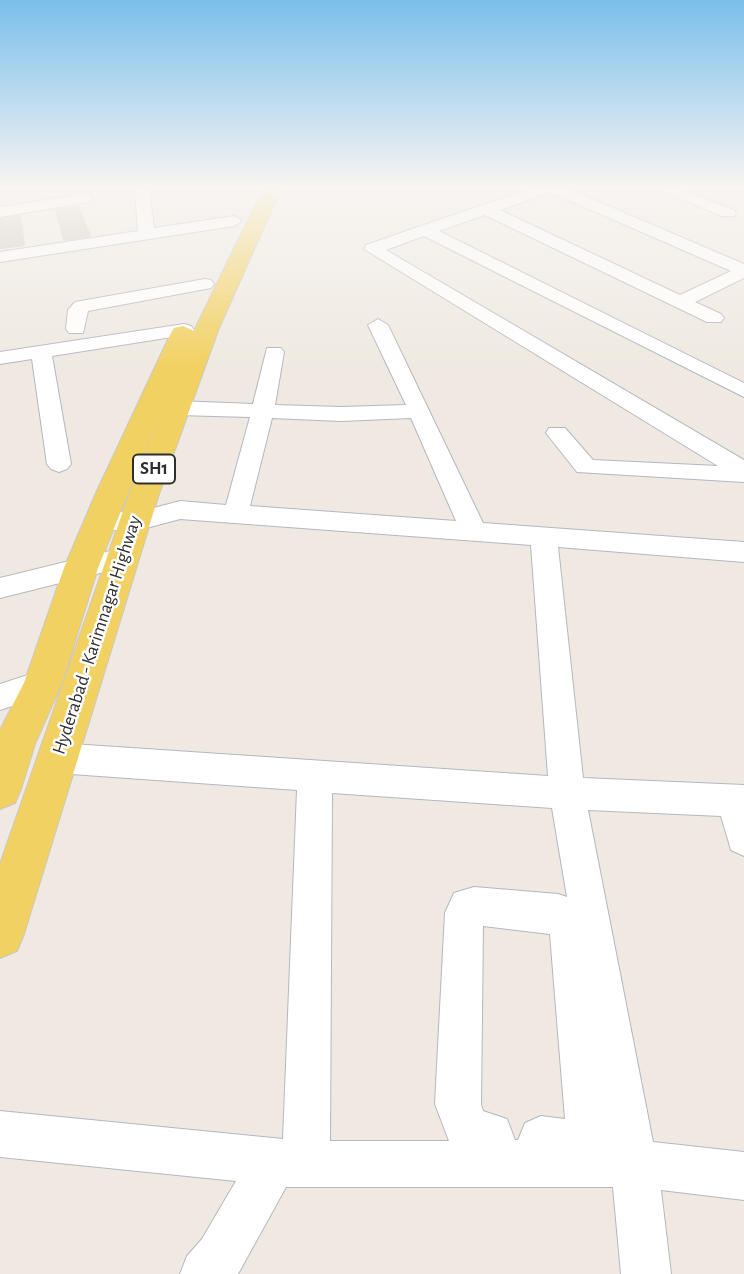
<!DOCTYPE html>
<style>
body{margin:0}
canvas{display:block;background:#efe9e1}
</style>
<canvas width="744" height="1274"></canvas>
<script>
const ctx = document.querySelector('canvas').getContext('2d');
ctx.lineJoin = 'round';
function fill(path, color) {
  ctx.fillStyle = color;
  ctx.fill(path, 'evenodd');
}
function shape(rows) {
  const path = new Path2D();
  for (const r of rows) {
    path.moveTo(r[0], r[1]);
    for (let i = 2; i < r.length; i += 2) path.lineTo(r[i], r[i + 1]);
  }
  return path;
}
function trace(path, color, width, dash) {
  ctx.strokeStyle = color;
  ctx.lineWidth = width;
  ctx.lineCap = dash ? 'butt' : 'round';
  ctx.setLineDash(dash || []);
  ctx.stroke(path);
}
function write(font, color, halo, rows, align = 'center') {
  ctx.font = font + ' "Alegreya Sans",sans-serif';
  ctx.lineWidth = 5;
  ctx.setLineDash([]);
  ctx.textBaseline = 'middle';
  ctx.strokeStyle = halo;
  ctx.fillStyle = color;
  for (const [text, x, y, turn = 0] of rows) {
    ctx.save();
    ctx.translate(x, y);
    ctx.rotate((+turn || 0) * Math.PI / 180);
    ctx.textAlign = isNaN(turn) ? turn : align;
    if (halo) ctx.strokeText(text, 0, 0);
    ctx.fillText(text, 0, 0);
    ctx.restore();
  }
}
const building = shape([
 [78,207,90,236,64,240,56,210,78,207],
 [20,216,24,245,1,248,0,219,20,216]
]);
fill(building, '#cbc7bf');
trace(building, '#cbc5ba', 2);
const minor = shape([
 [139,187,147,188,149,191,154,228,234,216,242,221,234,226,0,262,0,252,138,231,135,191,139,187],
 [536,187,564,187,744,264,744,278,695,302,721,314,724,318,721,322,707,322,485,215,439,231,744,383,744,397,424,236,386,250,744,460,744,482,577,472,546,433,549,428,565,428,593,460,718,466,364,249,366,245,418,227,536,187],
 [550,192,731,271,680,295,500,210,550,192],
 [653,187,674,187,734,210,736,213,734,216,722,216,653,187],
 [84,194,89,196,92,199,89,202,0,217,0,207,84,194],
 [205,279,211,280,214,284,211,288,88,311,83,333,69,333,66,329,68,310,75,302,205,279],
 [378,319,388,325,483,523,744,542,744,562,558,547,583,778,744,785,744,856,731,850,721,816,588,810,653,1142,744,1152,744,1200,661,1190,671,1274,621,1274,613,1187,286,1187,238,1274,180,1274,187,1256,202,1239,236,1181,0,1157,0,1111,283,1139,297,790,57,773,45,769,40,758,45,747,57,743,548,776,531,545,180,519,135,531,100,529,91,526,87,520,91,514,100,511,135,513,180,501,226,505,250,417,178,415,170,413,167,408,170,403,178,401,253,404,267,348,281,348,284,352,275,405,341,407,406,405,368,325,378,319],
 [272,418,341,421,411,418,456,521,250,506,272,418],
 [332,793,552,808,567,897,558,894,474,887,454,893,445,913,435,1104,449,1141,330,1141,332,793],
 [483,926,550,934,565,1119,541,1116,525,1123,518,1140,515,1140,507,1119,483,1111,481,1104,483,926],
 [184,324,191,326,194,330,191,334,52,356,71,464,67,469,59,472,51,469,47,464,32,359,0,364,0,352,184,324],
 [122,548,132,551,136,558,132,565,0,598,0,578,122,548],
 [43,670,54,674,59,683,54,692,0,710,0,684,43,670]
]);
const major = shape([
 [264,187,282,187,219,328,159,494,24,934,17,951,0,958,0,864,129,494,163,407,98,568,62,683,35,744,21,789,15,803,0,809,0,730,24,683,64,568,96,493,171,333,174,328,183,326,194,331,264,187]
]);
trace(minor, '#b4b7c1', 2);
trace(major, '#c9c9c9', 2);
fill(minor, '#fff');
fill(major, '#f2d163');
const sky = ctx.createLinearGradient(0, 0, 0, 366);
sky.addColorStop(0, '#7abfeb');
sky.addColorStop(0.51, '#f8f5f2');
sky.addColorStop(1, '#f8f5f200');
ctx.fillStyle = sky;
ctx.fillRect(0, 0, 744, 366);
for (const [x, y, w] of [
 [154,469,42]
]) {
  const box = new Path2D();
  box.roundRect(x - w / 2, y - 14.5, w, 29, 5);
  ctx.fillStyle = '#fff';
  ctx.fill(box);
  trace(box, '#2e2e2e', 2);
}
write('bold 18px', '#2e2e2e', null, [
 ["SH1",154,469]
]);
write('19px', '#2e2e2e', '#fff', [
 ["Hyderabad - Karimnagar Highway",97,635,-72]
]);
</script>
